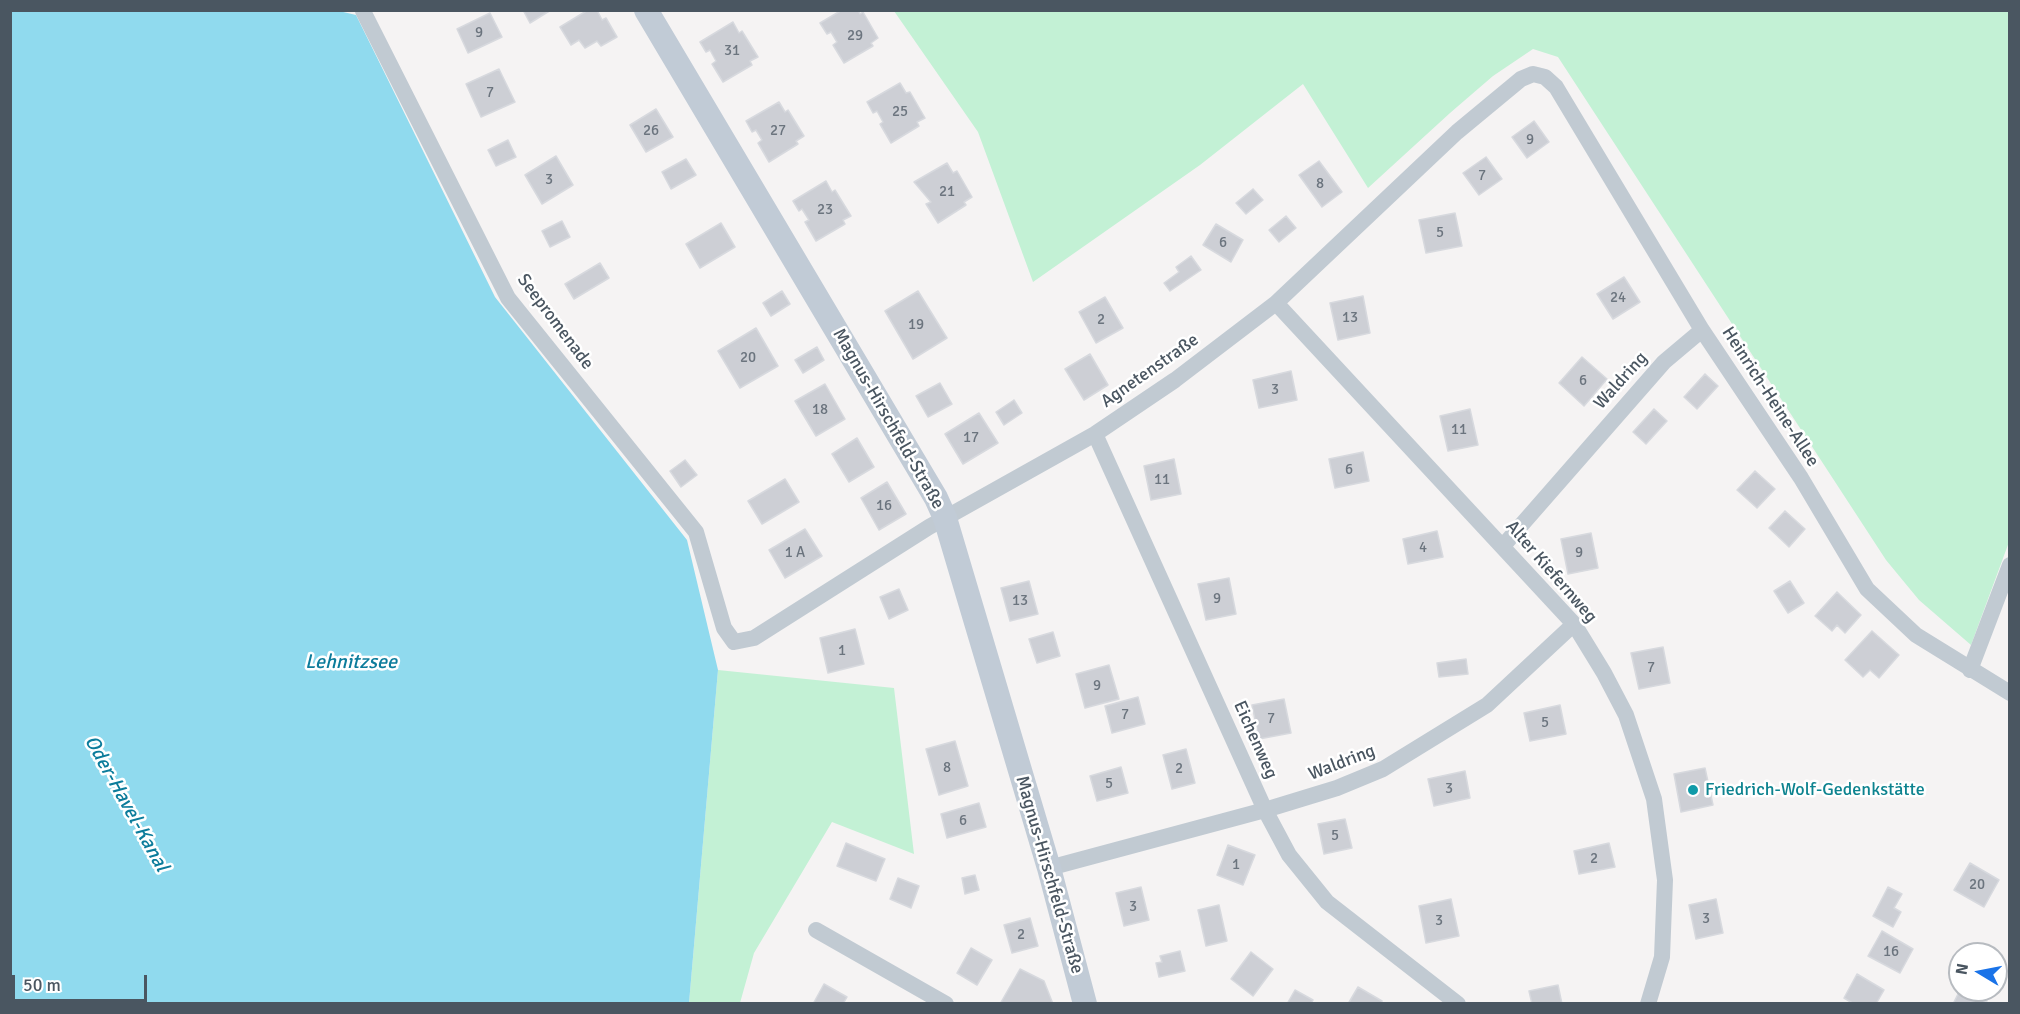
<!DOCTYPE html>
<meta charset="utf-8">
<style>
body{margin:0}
#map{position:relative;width:2020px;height:1014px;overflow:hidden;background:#f5f3f3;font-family:Signika,sans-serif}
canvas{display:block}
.frame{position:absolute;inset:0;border:12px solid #4a5661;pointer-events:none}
.north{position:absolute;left:1948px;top:942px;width:60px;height:60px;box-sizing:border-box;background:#fff;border:2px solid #b7bbc0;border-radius:50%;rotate:280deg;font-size:16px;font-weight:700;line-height:24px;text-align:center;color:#4a5661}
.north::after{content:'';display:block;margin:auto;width:21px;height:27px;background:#1a73e8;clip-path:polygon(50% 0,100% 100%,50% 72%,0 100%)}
.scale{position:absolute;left:12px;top:975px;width:135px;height:27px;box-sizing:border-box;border:3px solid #4a5661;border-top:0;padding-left:8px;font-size:18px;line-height:21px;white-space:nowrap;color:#4a5661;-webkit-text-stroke:4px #fff;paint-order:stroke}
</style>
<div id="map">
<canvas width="2020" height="1014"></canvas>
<div class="frame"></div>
<div class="north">N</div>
<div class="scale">50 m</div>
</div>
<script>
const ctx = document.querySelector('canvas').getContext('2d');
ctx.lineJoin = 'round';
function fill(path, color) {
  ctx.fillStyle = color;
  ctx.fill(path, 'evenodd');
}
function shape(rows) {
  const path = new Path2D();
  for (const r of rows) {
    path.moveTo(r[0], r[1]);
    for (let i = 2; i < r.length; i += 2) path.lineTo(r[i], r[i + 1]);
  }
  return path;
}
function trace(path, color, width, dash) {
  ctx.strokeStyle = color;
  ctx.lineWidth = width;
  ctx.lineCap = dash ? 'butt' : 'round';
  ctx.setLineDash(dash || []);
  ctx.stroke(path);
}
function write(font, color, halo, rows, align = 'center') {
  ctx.font = font + ' Signika,sans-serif';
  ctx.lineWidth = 5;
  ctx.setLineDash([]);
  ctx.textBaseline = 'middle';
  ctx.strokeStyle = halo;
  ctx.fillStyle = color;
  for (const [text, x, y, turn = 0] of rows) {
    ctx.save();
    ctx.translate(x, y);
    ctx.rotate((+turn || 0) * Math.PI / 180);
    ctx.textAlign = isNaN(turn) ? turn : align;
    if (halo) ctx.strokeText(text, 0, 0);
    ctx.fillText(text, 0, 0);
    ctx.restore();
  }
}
fill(shape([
 [894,11,2009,11,2009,542,1971,645,1919,600,1886,560,1558,57,1533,49,1493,76,1450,113,1368,188,1303,84,1200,165,1033,282,978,132],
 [718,670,894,688,914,854,832,822,754,953,740,1003,689,1003]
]), '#c3f1d5');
fill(shape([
 [339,11,356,15,495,297,687,540,718,670,689,1003,11,1003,11,11]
]), '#90daee');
const building = shape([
 [523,10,551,10,530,23,523,10],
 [588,10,597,10,602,20,606,18,617,37,601,46,597,41,585,48,579,40,571,45,560,27,588,10],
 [842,10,858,10,860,14,863,12,878,38,871,43,873,46,844,63,833,45,837,42,831,32,827,34,820,23,842,10],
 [490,13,502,37,468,53,457,29,490,13],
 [733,22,739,33,742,31,758,57,750,61,752,65,723,82,712,64,716,61,710,50,706,52,700,42,733,22],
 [499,69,515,102,481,117,466,84,499,69],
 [900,83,906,93,910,92,925,118,917,122,919,126,891,143,880,124,883,122,877,111,873,113,867,102,900,83],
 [779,102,785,112,788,110,804,136,796,141,798,144,769,162,758,143,762,140,756,130,752,132,746,121,779,102],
 [656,109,673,137,646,152,630,125,656,109],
 [1534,121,1549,142,1527,158,1512,137,1534,121],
 [508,140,516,157,496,166,488,150,508,140],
 [556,156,573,185,542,204,525,175,556,156],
 [1486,157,1502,179,1479,195,1463,173,1486,157],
 [686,159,696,175,671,189,662,172,686,159],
 [1319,161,1342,192,1322,207,1299,175,1319,161],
 [947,163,953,173,957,171,972,197,964,202,966,205,938,223,926,204,931,202,914,182,947,163],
 [826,181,832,192,835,190,851,216,843,220,845,224,816,241,805,222,809,220,802,209,799,211,793,201,826,181],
 [1253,189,1263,200,1246,214,1236,203,1253,189],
 [1455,213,1462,246,1426,253,1419,220,1455,213],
 [1286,216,1296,228,1279,242,1269,230,1286,216],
 [562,221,570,237,550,247,542,231,562,221],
 [721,223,735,247,700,268,686,244,721,223],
 [1216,224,1243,240,1231,262,1203,245,1216,224],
 [1191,256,1201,270,1170,291,1164,283,1179,272,1176,267,1191,256],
 [600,263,609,278,574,299,565,284,600,263],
 [1624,277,1640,302,1613,319,1597,294,1624,277],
 [782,291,790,304,771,316,763,303,782,291],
 [918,291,947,338,913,359,885,311,918,291],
 [1363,296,1370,333,1338,340,1330,303,1363,296],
 [1105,297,1123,328,1096,343,1079,312,1105,297],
 [756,328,778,366,740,388,718,351,756,328],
 [817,347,824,360,803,373,795,360,817,347],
 [1090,354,1108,385,1084,400,1065,369,1090,354],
 [1582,357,1607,379,1584,406,1559,383,1582,357],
 [1291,371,1297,400,1259,408,1253,380,1291,371],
 [1705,374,1718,386,1697,409,1684,397,1705,374],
 [940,383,952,404,928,417,916,396,940,383],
 [825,384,845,419,816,436,795,401,825,384],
 [1014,400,1022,413,1004,425,996,412,1014,400],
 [1470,409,1478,445,1448,451,1440,416,1470,409],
 [1654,409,1667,421,1646,444,1633,432,1654,409],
 [979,413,998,443,963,464,945,434,979,413],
 [857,438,874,467,849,482,832,454,857,438],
 [1363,452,1369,481,1335,488,1329,459,1363,452],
 [1174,459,1181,494,1151,500,1144,466,1174,459],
 [685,460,697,475,681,487,670,471,685,460],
 [1755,471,1775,489,1757,508,1737,490,1755,471],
 [785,479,799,502,762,524,748,501,785,479],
 [887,482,906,514,879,530,861,498,887,482],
 [1785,511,1805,529,1789,547,1769,528,1785,511],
 [805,529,822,556,785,578,769,550,805,529],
 [1437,531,1443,557,1408,564,1403,539,1437,531],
 [1591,533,1598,568,1568,574,1561,539,1591,533],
 [1229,578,1236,614,1206,620,1198,584,1229,578],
 [1029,581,1038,614,1010,621,1001,588,1029,581],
 [1790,581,1804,603,1788,613,1774,591,1790,581],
 [899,589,908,610,889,619,880,597,899,589],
 [1837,592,1861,615,1845,633,1837,625,1832,631,1815,616,1837,592],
 [855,629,864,664,828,673,820,638,855,629],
 [1872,631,1899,655,1879,678,1870,670,1863,677,1845,660,1872,631],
 [1053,632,1060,656,1037,663,1029,639,1053,632],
 [1663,647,1670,683,1639,689,1631,653,1663,647],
 [1466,659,1468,674,1439,677,1437,663,1466,659],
 [1109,665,1119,699,1085,708,1076,674,1109,665],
 [1138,697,1145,724,1112,733,1105,706,1138,697],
 [1284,699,1291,733,1259,739,1252,705,1284,699],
 [1560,705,1566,734,1530,741,1524,713,1560,705],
 [955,741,968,786,939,795,926,749,955,741],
 [1186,749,1195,783,1172,789,1163,755,1186,749],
 [1121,767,1128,793,1097,801,1090,776,1121,767],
 [1705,768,1713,805,1681,812,1674,774,1705,768],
 [1465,771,1470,798,1434,806,1428,779,1465,771],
 [979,803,986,827,947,838,941,814,979,803],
 [1345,819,1352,848,1324,854,1318,824,1345,819],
 [846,843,885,859,876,881,837,866,846,843],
 [1609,843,1615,867,1579,874,1574,851,1609,843],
 [1228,845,1255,855,1243,885,1217,875,1228,845],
 [1970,863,1999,880,1984,907,1954,890,1970,863],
 [975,875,979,890,965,894,962,878,975,875],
 [898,878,919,886,911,908,890,899,898,878],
 [1141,887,1149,920,1124,926,1116,893,1141,887],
 [1888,887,1902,894,1894,908,1901,912,1893,927,1873,916,1888,887],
 [1451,899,1459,936,1426,943,1419,906,1451,899],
 [1716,899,1723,933,1696,939,1689,905,1716,899],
 [1219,905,1227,941,1206,946,1198,910,1219,905],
 [1030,918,1038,946,1012,953,1004,925,1030,918],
 [1882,931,1913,949,1900,973,1868,956,1882,931],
 [971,948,992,960,977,985,957,973,971,948],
 [1180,951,1185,971,1159,977,1156,963,1162,962,1160,956,1180,951],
 [1251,952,1273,969,1253,996,1231,979,1251,952],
 [1020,969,1044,981,1053,1004,1000,1004,1020,969],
 [1857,974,1884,990,1876,1004,1854,1004,1844,998,1857,974],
 [824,984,847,997,843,1004,813,1004,824,984],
 [1558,985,1562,1004,1532,1004,1529,991,1558,985],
 [1358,987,1382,1001,1381,1004,1348,1004,1358,987],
 [1295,990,1313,1000,1311,1004,1287,1004,1295,990],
 [1960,990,1966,990,1987,1001,1953,1004,1960,990]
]);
fill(building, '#cdcfd5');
trace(building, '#d7d9de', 1.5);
trace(shape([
 [363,11,508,298,696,532,724,628,734,642,754,638,929,527,1095,434,1175,380,1276,303,1457,132,1521,79,1533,74,1545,77,1556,87,1702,330,1801,478,1867,589,1916,635,2010,693],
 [1276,303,1574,624,1604,673,1626,715,1654,799,1665,880,1662,957,1648,1004],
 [1095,434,1265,810,1289,855,1327,902,1458,1004],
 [1503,546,1664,362,1702,330],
 [1970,670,2010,565],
 [1049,868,1265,810,1337,788,1383,769,1487,705,1574,624],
 [816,930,946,1004]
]), '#c1cad2', 16);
trace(shape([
 [646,10,936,498,945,518,1049,868,1085,1004]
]), '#c1cbd6', 24);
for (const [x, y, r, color] of [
 [1693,790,6,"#0f9aa8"]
]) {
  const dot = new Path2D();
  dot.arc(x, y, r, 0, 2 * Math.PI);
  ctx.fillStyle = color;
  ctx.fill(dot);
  trace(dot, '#fff', 2);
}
write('15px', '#6b747e', null, [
 ["9",479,33],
 ["29",855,36],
 ["31",732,51],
 ["7",490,93],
 ["25",900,112],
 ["26",651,131],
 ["27",778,131],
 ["9",1530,140],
 ["7",1482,176],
 ["3",549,180],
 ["8",1320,184],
 ["21",947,192],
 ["23",825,210],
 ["5",1440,233],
 ["6",1223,243],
 ["24",1618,298],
 ["13",1350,318],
 ["2",1101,320],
 ["19",916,325],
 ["20",748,358],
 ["6",1583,381],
 ["3",1275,390],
 ["18",820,410],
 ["11",1459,430],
 ["17",971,438],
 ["6",1349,470],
 ["11",1162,480],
 ["16",884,506],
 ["4",1423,548],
 ["1 A",795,553],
 ["9",1579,553],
 ["9",1217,599],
 ["13",1020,601],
 ["1",842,651],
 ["7",1651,668],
 ["9",1097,686],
 ["7",1125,715],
 ["7",1271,719],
 ["5",1545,723],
 ["8",947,768],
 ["2",1179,769],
 ["5",1109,784],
 ["3",1449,789],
 ["6",963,821],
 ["5",1335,836],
 ["2",1594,859],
 ["1",1236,865],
 ["20",1977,885],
 ["3",1133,907],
 ["3",1706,919],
 ["3",1439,921],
 ["2",1021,935],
 ["16",1891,952]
]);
write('18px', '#4a5661', '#fff', [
 ["Seepromenade",555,322,53],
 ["Agnetenstraße",1150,371,-35],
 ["Waldring",1621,381,-48],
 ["Heinrich-Heine-Allee",1770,397,57],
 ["Magnus-Hirschfeld-Straße",888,419,60],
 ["Alter Kiefernweg",1551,572,49],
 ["Eichenweg",1255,740,66],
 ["Waldring",1342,763,-21],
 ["Magnus-Hirschfeld-Straße",1049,875,74]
]);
write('18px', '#0d838f', '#fff', [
 ["Friedrich-Wolf-Gedenkstätte",1705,790]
], 'left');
write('italic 20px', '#0c7c9b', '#fff', [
 ["Lehnitzsee",351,663],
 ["Oder-Havel-Kanal",126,804,61]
]);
</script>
